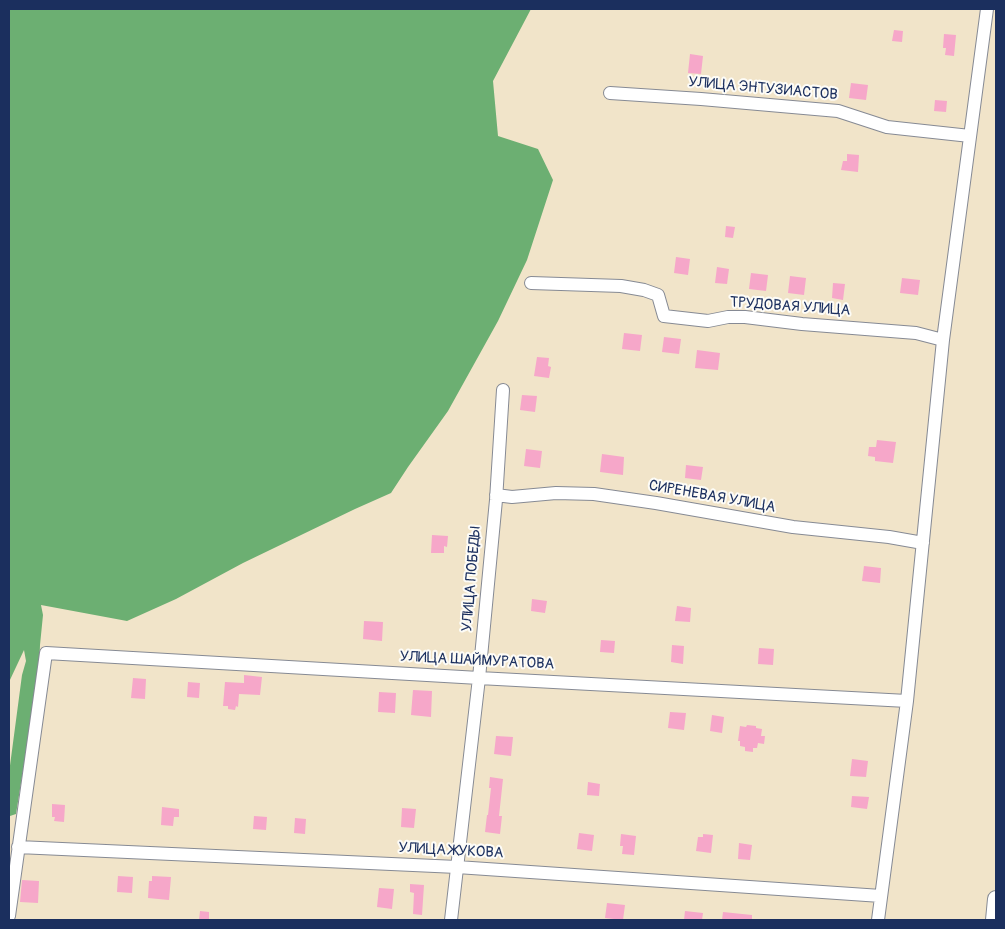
<!DOCTYPE html>
<meta charset="utf-8">
<style>
body{margin:0}
#map{position:relative;width:1005px;height:929px;overflow:hidden;background:#f1e4c9;font-family:Pangolin,sans-serif}
canvas{display:block}
.frame{position:absolute;inset:0;border:10px solid #1b2f5e;pointer-events:none}
</style>
<div id="map">
<canvas width="1005" height="929"></canvas>
<div class="frame"></div>
</div>
<script>
const ctx = document.querySelector('canvas').getContext('2d');
ctx.lineJoin = 'round';
function fill(path, color) {
  ctx.fillStyle = color;
  ctx.fill(path, 'evenodd');
}
function shape(rows) {
  const path = new Path2D();
  for (const r of rows) {
    path.moveTo(r[0], r[1]);
    for (let i = 2; i < r.length; i += 2) path.lineTo(r[i], r[i + 1]);
  }
  return path;
}
function trace(path, color, width, dash) {
  ctx.strokeStyle = color;
  ctx.lineWidth = width;
  ctx.lineCap = dash ? 'butt' : 'round';
  ctx.setLineDash(dash || []);
  ctx.stroke(path);
}
function write(font, color, halo, rows, align = 'center') {
  ctx.font = font + ' Pangolin,sans-serif';
  ctx.lineWidth = 4;
  ctx.setLineDash([]);
  ctx.textBaseline = 'middle';
  ctx.strokeStyle = halo;
  ctx.fillStyle = color;
  for (const [text, x, y, turn = 0] of rows) {
    ctx.save();
    ctx.translate(x, y);
    ctx.rotate((+turn || 0) * Math.PI / 180);
    ctx.textAlign = isNaN(turn) ? turn : align;
    if (halo) ctx.strokeText(text, 0, 0);
    ctx.fillText(text, 0, 0);
    ctx.restore();
  }
}
fill(shape([
 [9,9,531,9,493,81,498,136,538,149,553,180,527,260,498,321,448,411,408,467,391,493,355,509,243,563,176,599,127,621,41,605,43,615,40,645,39,671,16,814,10,816,9,815,9,773,22,675,26,661,24,650,9,682]
]), '#6caf72');
fill(shape([
 [894,30,903,31,902,42,892,41],
 [944,34,956,35,954,56,945,55,946,48,943,48],
 [690,54,703,56,701,74,688,73],
 [851,83,868,85,866,100,849,98],
 [935,100,947,101,946,112,934,111],
 [847,154,859,155,858,172,841,170,843,161,847,161],
 [726,226,735,227,733,238,725,237],
 [676,257,690,259,688,275,674,273],
 [717,267,729,269,727,284,715,283],
 [751,273,768,275,766,291,749,289],
 [790,276,806,278,804,295,788,293],
 [902,278,920,280,918,295,900,293],
 [833,283,845,284,843,300,832,298],
 [624,333,642,335,640,351,622,349],
 [664,337,681,339,679,354,662,352],
 [697,350,720,353,718,370,695,368],
 [537,357,549,358,548,366,551,367,549,378,534,376],
 [522,395,537,396,535,412,520,410],
 [877,440,896,442,893,463,875,461,875,457,868,456,869,447,876,447],
 [526,449,542,451,540,468,524,466],
 [602,454,624,457,623,475,600,472],
 [686,465,703,467,701,480,685,478],
 [432,535,448,536,447,547,444,546,444,553,431,553],
 [864,566,881,568,880,583,862,581],
 [532,599,547,601,545,613,531,611],
 [677,606,691,608,690,622,675,621],
 [364,621,383,622,382,641,363,639],
 [601,640,615,641,614,653,600,652],
 [672,645,684,646,683,664,671,662],
 [759,648,774,649,773,665,758,664],
 [244,675,262,677,260,695,239,694,238,707,236,706,235,710,228,709,228,706,223,706,225,682,244,683],
 [133,678,146,679,145,699,131,698],
 [188,682,200,683,199,698,187,697],
 [413,690,432,691,431,717,411,715],
 [379,692,396,693,395,713,378,712],
 [670,712,686,713,684,730,668,728],
 [712,715,724,717,722,733,710,731],
 [747,725,756,726,756,728,762,729,761,736,765,736,764,744,758,743,757,748,753,748,753,752,745,751,745,747,740,746,740,741,738,741,740,726,746,727],
 [496,736,513,737,511,756,494,754],
 [852,759,868,761,866,777,850,776],
 [490,777,503,779,499,816,502,816,500,834,485,832,487,815,488,815,491,788,489,788],
 [588,782,600,784,599,796,587,795],
 [852,796,869,797,867,809,851,807],
 [52,804,65,805,64,822,54,821,55,817,52,817],
 [162,807,179,809,179,817,174,817,173,826,161,825],
 [402,808,416,809,414,828,401,827],
 [254,816,267,817,266,830,253,829],
 [295,818,306,819,305,834,294,833],
 [579,833,594,835,592,851,577,849],
 [621,834,636,836,634,855,622,854,623,846,620,846],
 [703,834,713,835,711,853,696,851,698,837,703,837],
 [739,843,752,845,750,860,738,859],
 [118,876,133,877,132,893,117,892],
 [152,876,171,877,169,900,148,898,149,881,152,881],
 [22,880,39,881,38,903,20,902],
 [410,884,424,885,422,915,413,914,414,893,410,892],
 [379,888,394,889,392,909,377,907],
 [607,903,625,905,623,920,605,918],
 [200,911,209,912,209,920,199,920],
 [685,911,703,913,702,920,684,920],
 [723,912,752,915,752,920,722,920]
]), '#f6a7c9');
const minor = shape([
 [610,93,701,99,838,111,887,127,970,136],
 [531,283,621,286,644,290,658,295,664,316,708,321,728,317,745,317,802,324,916,333,943,340],
 [496,495,512,497,556,493,594,494,656,503,793,527,889,537,923,543],
 [18,847,457,867,881,896],
 [9,916,46,653,479,678,907,701],
 [451,920,479,678,496,500,503,390],
 [878,920,907,701,943,340,987,9]
]);
const major = shape([
 [994,920,996,899]
]);
trace(minor, '#868a94', 14);
trace(major, '#868a94', 18);
trace(minor, '#fff', 12);
trace(major, '#fff', 16);
write('15px', '#1b2f5e', '#fdfcf7', [
 ["УЛИЦА ЭНТУЗИАСТОВ",763,89,5],
 ["ТРУДОВАЯ УЛИЦА",790,307,4],
 ["СИРЕНЕВАЯ УЛИЦА",712,497,10],
 ["УЛИЦА ПОБЕДЫ",472,579,-85],
 ["УЛИЦА ШАЙМУРАТОВА",477,661,3],
 ["УЛИЦА ЖУКОВА",451,851,3]
]);
</script>
